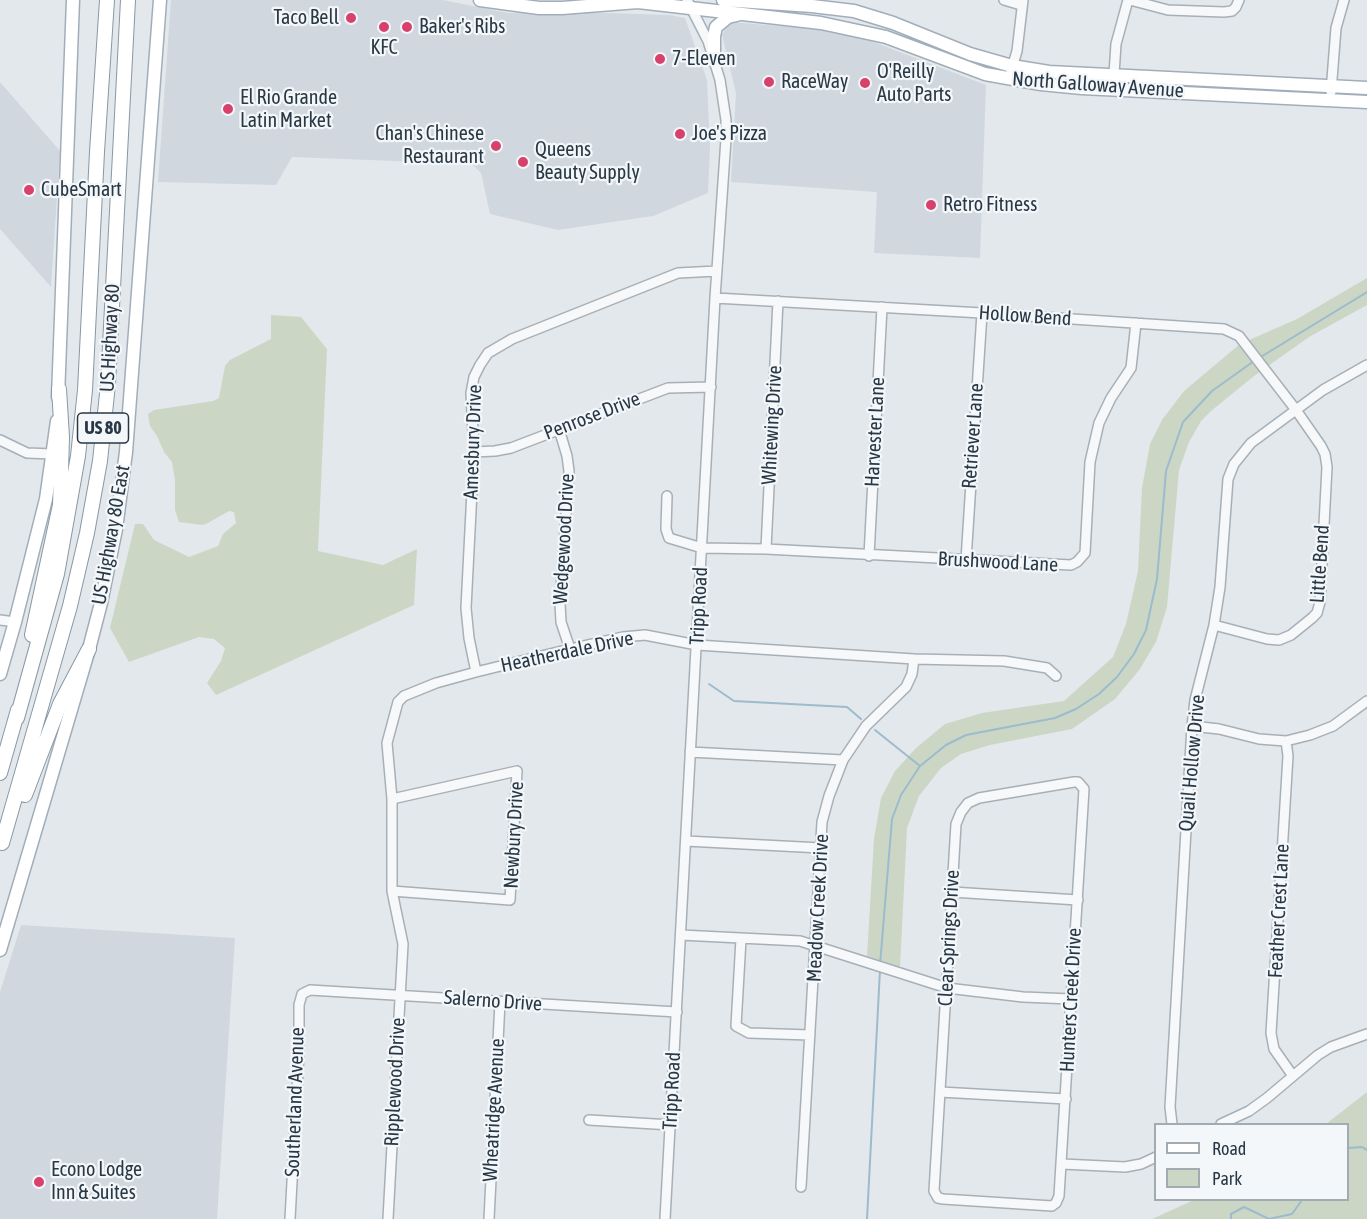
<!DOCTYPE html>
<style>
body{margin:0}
#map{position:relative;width:1367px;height:1219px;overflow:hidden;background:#e3e8ec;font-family:"Asap Condensed",sans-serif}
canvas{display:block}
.legend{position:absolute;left:1154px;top:1123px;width:195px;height:78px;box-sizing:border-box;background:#f3f7f9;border:2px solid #a2abb1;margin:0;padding:8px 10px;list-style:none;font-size:18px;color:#293846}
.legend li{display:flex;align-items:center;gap:12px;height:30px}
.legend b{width:30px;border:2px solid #a2abb1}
</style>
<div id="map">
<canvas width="1367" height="1219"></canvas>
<ul class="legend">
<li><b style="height:8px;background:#fff"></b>Road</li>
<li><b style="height:16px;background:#cbd7c4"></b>Park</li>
</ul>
</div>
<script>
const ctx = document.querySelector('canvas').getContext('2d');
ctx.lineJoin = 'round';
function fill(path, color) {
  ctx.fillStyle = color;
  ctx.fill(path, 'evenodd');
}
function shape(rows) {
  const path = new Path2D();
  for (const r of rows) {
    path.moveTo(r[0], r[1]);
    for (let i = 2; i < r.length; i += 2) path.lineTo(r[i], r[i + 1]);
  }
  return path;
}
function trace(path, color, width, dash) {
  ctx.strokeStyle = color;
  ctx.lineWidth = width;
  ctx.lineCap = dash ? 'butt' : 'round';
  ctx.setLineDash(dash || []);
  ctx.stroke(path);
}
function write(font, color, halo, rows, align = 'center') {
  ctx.font = font + ' "Asap Condensed",sans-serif';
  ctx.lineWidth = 4.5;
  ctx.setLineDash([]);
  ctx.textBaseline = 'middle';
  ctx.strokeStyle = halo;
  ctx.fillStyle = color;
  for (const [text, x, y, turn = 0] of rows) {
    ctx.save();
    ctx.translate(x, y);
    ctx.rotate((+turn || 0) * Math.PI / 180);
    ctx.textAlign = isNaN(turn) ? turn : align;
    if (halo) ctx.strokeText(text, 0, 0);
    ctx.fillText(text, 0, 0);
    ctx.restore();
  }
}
fill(shape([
 [171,0,443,0,508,13,606,13,670,15,685,18,707,80,710,148,708,193,653,216,558,230,490,214,481,173,472,164,292,157,276,185,158,182],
 [729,22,807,28,858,36,986,85,980,258,874,253,877,192,731,182,736,93,722,35],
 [0,82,60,151,51,287,0,229],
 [21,925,235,938,217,1219,0,1219,0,992]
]), '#d1d7de');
fill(shape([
 [1367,278,1367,305,1309,337,1254,376,1211,411,1201,421,1189,442,1179,470,1167,607,1156,642,1140,669,1115,699,1072,729,990,745,961,754,941,768,919,796,907,828,900,968,867,956,874,839,881,798,895,771,916,748,945,724,982,713,1064,701,1113,657,1126,624,1138,571,1142,488,1150,444,1162,420,1184,391,1240,344,1297,319],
 [271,315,301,317,327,349,318,551,383,565,417,549,414,605,216,695,207,683,221,661,225,648,214,639,199,637,129,662,110,628,135,524,143,524,154,540,189,557,218,546,223,534,236,523,234,512,229,511,208,523,202,525,179,522,175,510,175,480,172,462,164,452,157,436,150,426,148,414,154,410,213,401,219,398,225,366,230,360,271,339],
 [1367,1092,1367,1219,1152,1219,1194,1200,1348,1200,1348,1124,1326,1124]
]), '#cbd7c4');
trace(shape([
 [1259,358,1367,292],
 [709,684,734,701,847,707,861,719],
 [875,730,920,766],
 [880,965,892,819,901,795,920,766,946,745,966,735,1055,718,1076,709,1099,694,1117,677,1134,654,1146,630,1157,579,1166,471,1183,422,1212,391,1254,361],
 [1348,1148,1362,1147,1367,1150],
 [867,1219,880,970],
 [1231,1219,1231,1214,1244,1207,1269,1219,1292,1214,1302,1200]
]), '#9cbbce', 2);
const minor = shape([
 [1004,0,1021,5],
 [1130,0,1168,10,1224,12,1232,11,1236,7,1239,0],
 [1011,71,1017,51,1023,0],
 [1113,89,1116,44,1128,0],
 [1331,92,1336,28,1344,0],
 [715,298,982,313,1224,329,1239,336,1296,410,1321,446,1325,454,1327,467,1320,602,1317,613,1312,618,1291,635,1279,640,1267,639,1214,625],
 [559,429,567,456,569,471,560,603,561,622,570,649],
 [0,440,27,453,53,454],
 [474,452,495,451,511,448,668,388,711,387],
 [667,496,666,529,669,538,702,548,766,549,1071,565,1077,562,1085,553,1090,462,1099,423,1111,398,1131,368,1136,323],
 [766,549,778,301],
 [869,556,882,307],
 [966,560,982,313],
 [0,620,15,622],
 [476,672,469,638,466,608,474,452,471,393,474,377,480,365,488,353,512,339,678,273,717,271],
 [1192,726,1219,729,1259,739,1286,741,1310,735,1333,726,1367,701],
 [1286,741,1288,756,1271,1033,1274,1049,1293,1076],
 [690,752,843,760],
 [1074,782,1078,782,1084,789,1059,1196,1056,1203,1052,1206,943,1199,938,1198,934,1191,956,824,961,812,968,803,979,798,1074,782],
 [392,799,517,771,510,900,392,891],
 [686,841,821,848],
 [952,892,1078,900],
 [681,935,800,941,947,988,1023,997,1071,999],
 [741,939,736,1026,749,1033,810,1035],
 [940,1092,1066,1099],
 [589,1120,671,1125],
 [1172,1124,1170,1107,1192,726,1195,700,1214,625,1220,587,1228,479,1234,464,1251,443,1323,390,1367,365],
 [1221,1124,1249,1111,1267,1098,1318,1055,1331,1047,1367,1034],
 [1062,1164,1125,1167,1141,1164,1156,1157],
 [801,1187,822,822,829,796,843,760,866,726,906,687,912,674,914,659],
 [290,1219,299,1053,299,1005,302,994,310,990,677,1012],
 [388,1219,403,944,392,891,392,799,387,743,398,702,404,696,436,683,476,672,570,649,623,637,645,635,697,645,914,659,1004,661,1047,668,1056,676],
 [489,1219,500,1002],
 [665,1219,715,298,726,139,726,120,720,80,708,41,687,0]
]);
const major = shape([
 [480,0,539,8,562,8,638,2,821,23,886,37,985,74,1041,84,1082,88,1367,102],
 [723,0,812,6,854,11,893,23,970,54,1012,66,1049,72,1367,88],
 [714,61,714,36,716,27,728,17,737,15],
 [58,397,73,0],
 [0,674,15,622,46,499,57,421],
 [0,950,89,649,101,603,116,529,126,452,160,0]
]);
const highway = shape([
 [32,635,60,505,62,437,59,389],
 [17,718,57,574,78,456,85,390,97,152,107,0],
 [0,773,18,710],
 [25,795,60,704,89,649],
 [2,843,70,606,87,533,100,461,108,384,128,0]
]);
trace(minor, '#a7b0b7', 12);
trace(major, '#a1aeb9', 15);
trace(highway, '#8998a4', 16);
trace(minor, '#f6f8fa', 9);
trace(major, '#fff', 12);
trace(highway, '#fff', 14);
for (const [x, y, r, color] of [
 [351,18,6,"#d9416d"],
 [384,27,6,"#d9416d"],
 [407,27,6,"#d9416d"],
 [660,59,6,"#d9416d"],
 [769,82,6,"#d9416d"],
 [865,83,6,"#d9416d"],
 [228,109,6,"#d9416d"],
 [680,134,6,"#d9416d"],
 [496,146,6,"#d9416d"],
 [523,162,6,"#d9416d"],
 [29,190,6,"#d9416d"],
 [931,205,6,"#d9416d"],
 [39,1182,6,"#d9416d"]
]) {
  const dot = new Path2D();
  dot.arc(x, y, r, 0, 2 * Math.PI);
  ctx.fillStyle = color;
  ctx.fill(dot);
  trace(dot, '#f3f7f9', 2);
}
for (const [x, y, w] of [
 [103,428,51]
]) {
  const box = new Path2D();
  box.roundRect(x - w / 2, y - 15, w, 30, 4.5);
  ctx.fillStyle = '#f3f7f9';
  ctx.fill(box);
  trace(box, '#293846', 1.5);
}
write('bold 18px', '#293846', null, [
 ["US 80",103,428]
]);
write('20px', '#293846', '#f3f7f9', [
 ["Taco Bell",339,18,"right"],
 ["Baker's Ribs",419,27],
 ["KFC",384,48,"center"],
 ["7-Eleven",672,59],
 ["O'Reilly",877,72],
 ["Auto Parts",877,95],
 ["RaceWay",781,82],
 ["El Rio Grande",240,98],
 ["Latin Market",240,121],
 ["Chan's Chinese",484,134,"right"],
 ["Restaurant",484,157,"right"],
 ["Joe's Pizza",692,134],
 ["Queens",535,150],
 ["Beauty Supply",535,173],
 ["CubeSmart",41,190],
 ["Retro Fitness",943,205],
 ["Econo Lodge",51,1170],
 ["Inn & Suites",51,1193]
], 'left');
write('20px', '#293846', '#f3f7f9', [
 ["North Galloway Avenue",1098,85,4],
 ["Hollow Bend",1025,316,4],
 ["US Highway 80",110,338,-87],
 ["Penrose Drive",592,416,-21],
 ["Whitewing Drive",772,425,-87],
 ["Harvester Lane",875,432,-87],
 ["Retriever Lane",973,436,-86],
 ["Amesbury Drive",473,442,-88],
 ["US Highway 80 East",111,535,-80],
 ["Wedgewood Drive",564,539,-87],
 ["Brushwood Lane",998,562,3],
 ["Little Bend",1320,564,-86],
 ["Tripp Road",699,606,-87],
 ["Heatherdale Drive",567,652,-12],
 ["Quail Hollow Drive",1192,763,-85],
 ["Newbury Drive",514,835,-87],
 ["Meadow Creek Drive",818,908,-87],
 ["Feather Crest Lane",1279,911,-87],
 ["Clear Springs Drive",949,938,-87],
 ["Hunters Creek Drive",1071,1000,-87],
 ["Salerno Drive",493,1001,4],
 ["Ripplewood Drive",395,1082,-87],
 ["Tripp Road",672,1091,-87],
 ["Southerland Avenue",295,1102,-88],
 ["Wheatridge Avenue",494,1110,-87]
]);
</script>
